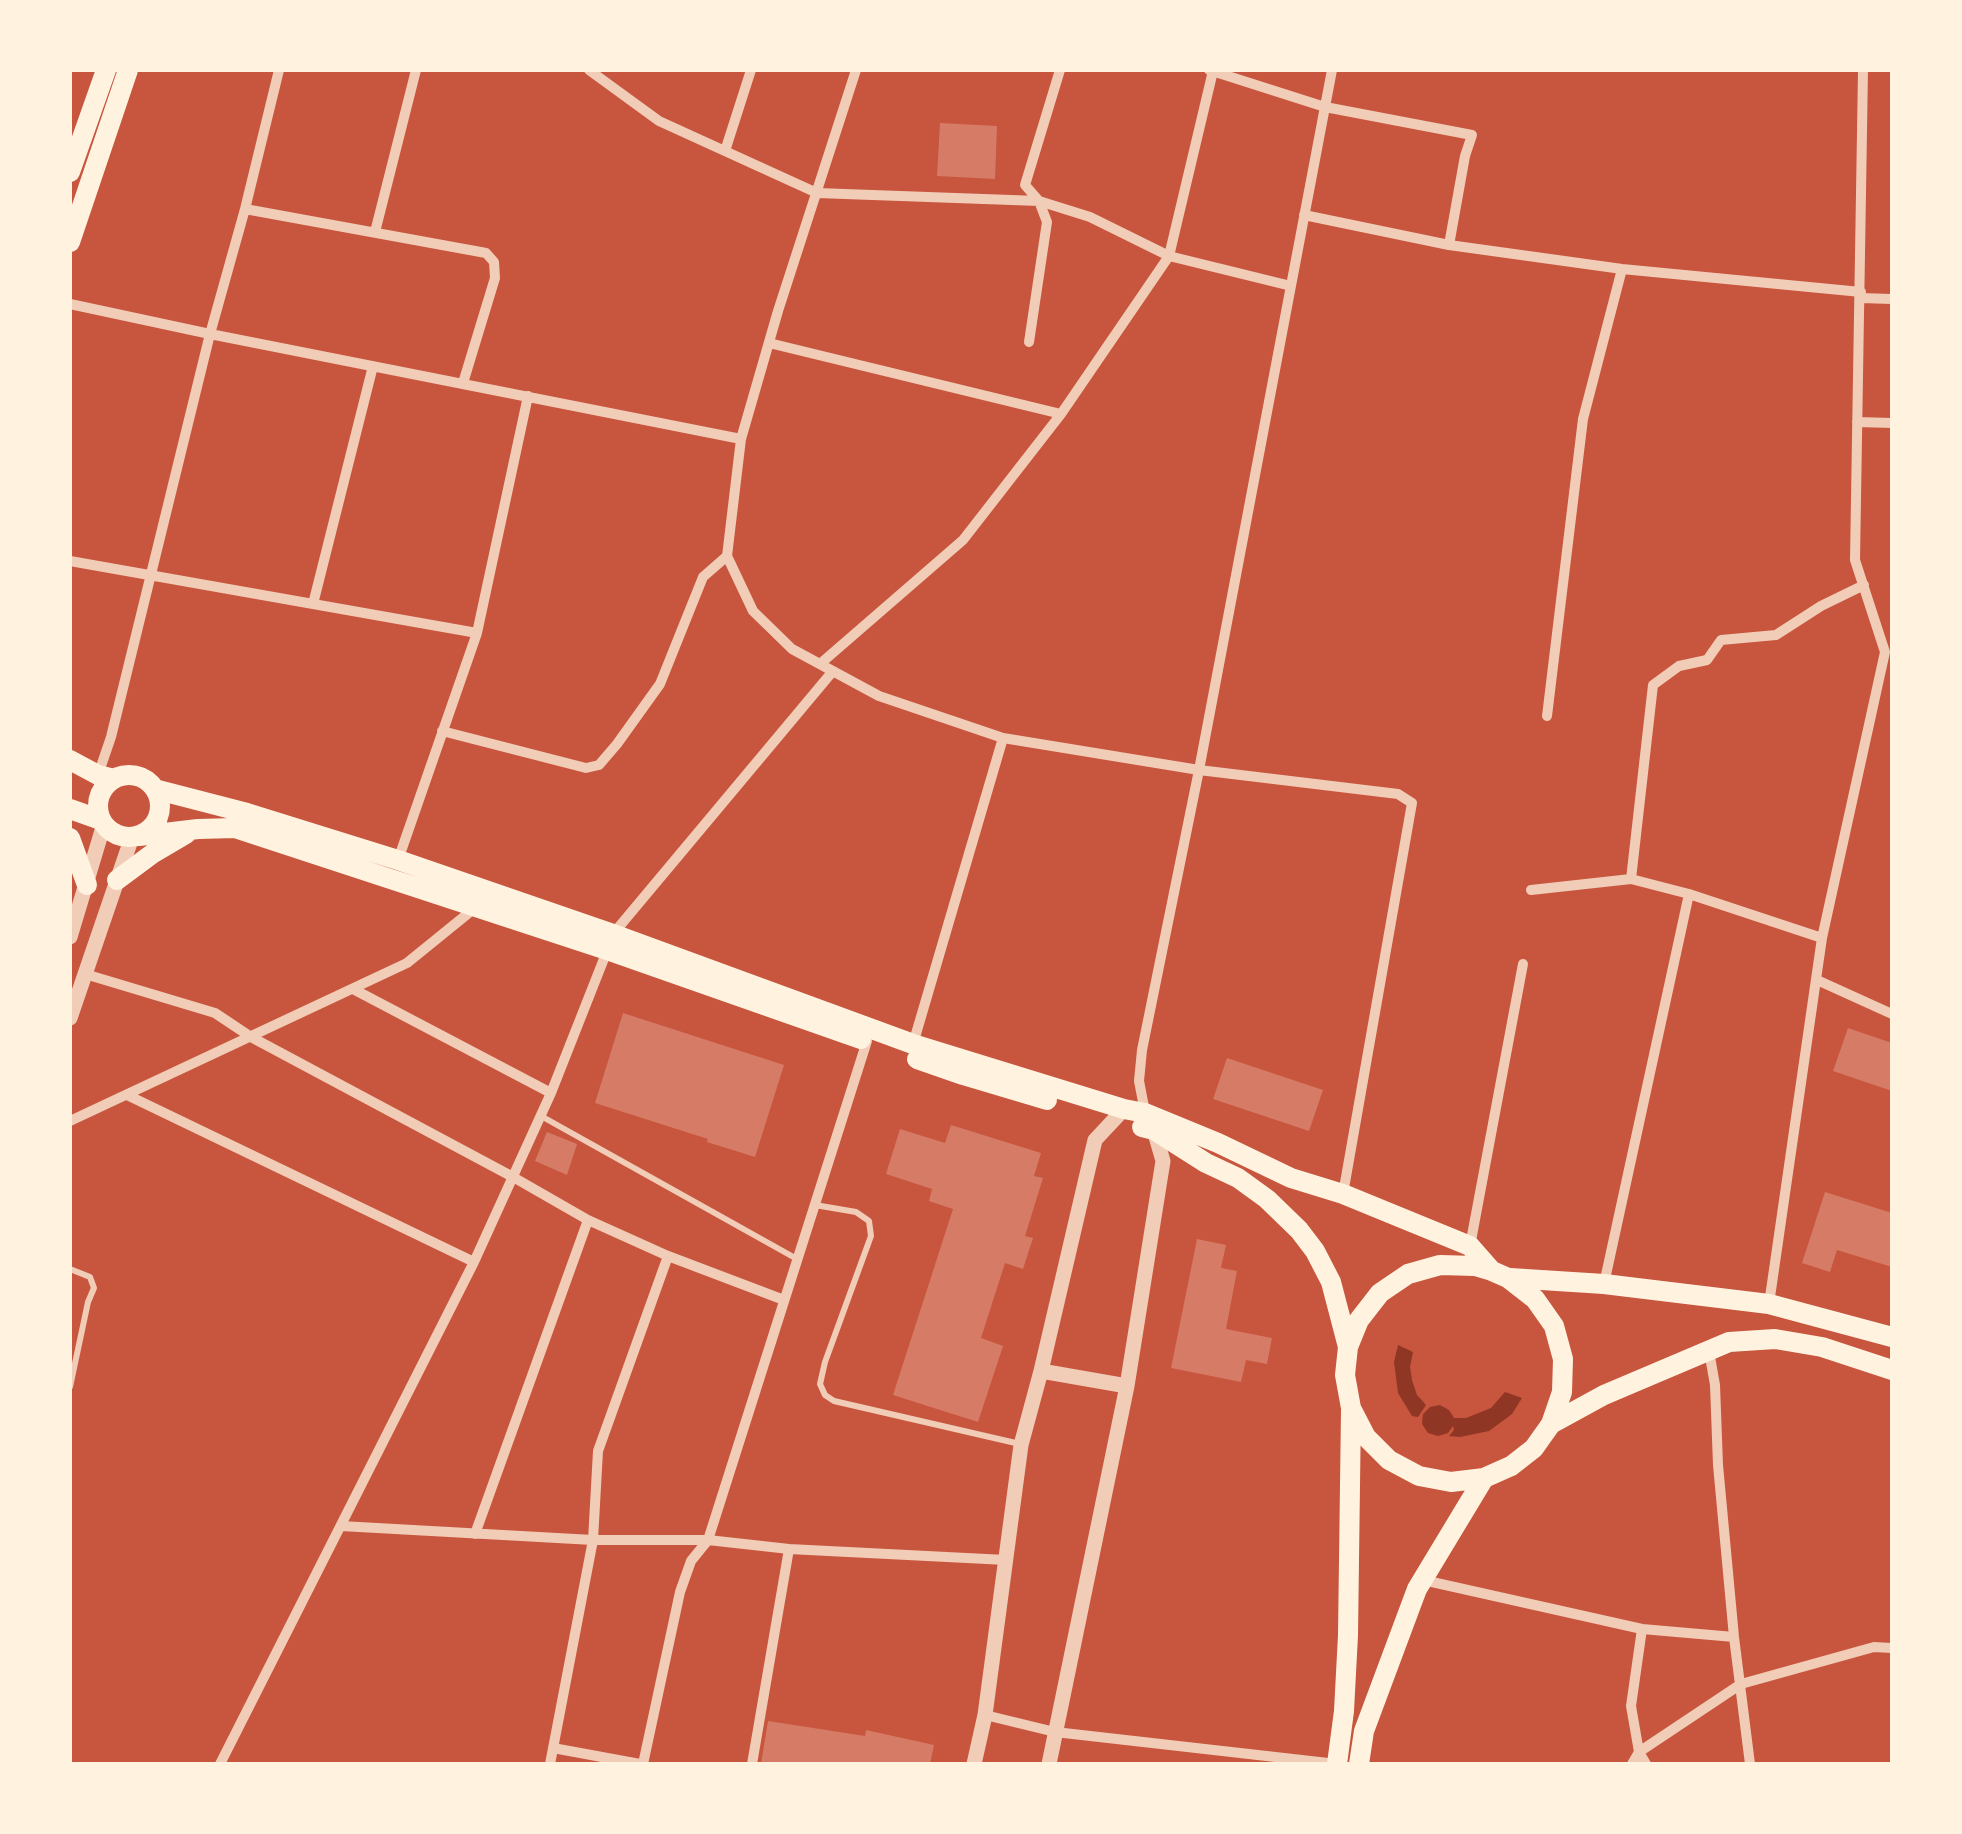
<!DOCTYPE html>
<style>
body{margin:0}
#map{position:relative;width:1962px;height:1834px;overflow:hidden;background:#c8553d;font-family:Rubik,sans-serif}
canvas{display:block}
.frame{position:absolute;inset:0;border:72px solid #fff3e0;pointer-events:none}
</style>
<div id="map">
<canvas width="1962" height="1834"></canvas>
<div class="frame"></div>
</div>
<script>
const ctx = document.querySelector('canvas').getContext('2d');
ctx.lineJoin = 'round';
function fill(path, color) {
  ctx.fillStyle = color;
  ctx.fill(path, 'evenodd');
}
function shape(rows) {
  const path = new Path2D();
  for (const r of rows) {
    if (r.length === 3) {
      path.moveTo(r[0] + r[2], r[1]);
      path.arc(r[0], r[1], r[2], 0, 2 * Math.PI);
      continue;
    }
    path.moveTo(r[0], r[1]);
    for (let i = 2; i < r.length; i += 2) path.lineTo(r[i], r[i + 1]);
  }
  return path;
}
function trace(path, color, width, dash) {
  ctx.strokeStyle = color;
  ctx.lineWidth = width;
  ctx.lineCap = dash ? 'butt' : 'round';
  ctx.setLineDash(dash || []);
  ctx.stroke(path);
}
fill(shape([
 [1398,1345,1413,1352,1410,1367,1412,1380,1417,1395,1426,1405,1418,1417,1412,1416,1398,1393,1394,1362],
 [1505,1392,1522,1398,1512,1414,1489,1431,1460,1437,1449,1436,1454,1430,1453,1426,1448,1433,1438,1436,1428,1433,1422,1424,1423,1414,1430,1407,1440,1405,1449,1410,1454,1418,1466,1418,1491,1408]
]), '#8f3625');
fill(shape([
 [940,123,997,126,995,179,937,176],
 [623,1013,784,1065,755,1157,707,1142,708,1139,595,1103],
 [1848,1028,1892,1043,1892,1091,1833,1071],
 [1227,1058,1323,1090,1309,1131,1213,1099],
 [951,1125,1041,1153,1034,1176,1043,1178,1025,1236,1033,1238,1023,1269,1005,1263,981,1338,1003,1346,978,1422,893,1395,953,1209,929,1201,932,1189,886,1174,900,1129,945,1143],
 [547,1132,577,1144,567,1175,535,1161],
 [1825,1192,1892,1213,1892,1267,1837,1250,1830,1272,1802,1263],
 [1197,1239,1226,1245,1221,1268,1237,1271,1226,1329,1272,1338,1267,1364,1246,1360,1241,1382,1171,1368],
 [768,1721,865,1736,866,1730,934,1745,930,1764,761,1764]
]), '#d67c66');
trace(shape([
 [541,1116,797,1259],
 [815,1205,856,1212,869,1221,871,1236,825,1362,820,1384,825,1395,834,1401,1020,1444],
 [70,1269,90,1277,94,1288,88,1302,70,1387]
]), '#f1ccb7', 6);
trace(shape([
 [589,70,659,121,817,193,1039,201,1090,217,1169,256,1291,286],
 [856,70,778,311,741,439,727,556,753,611,792,649,879,696,1003,738,1199,770,1398,794,1412,803,1343,1194],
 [1209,70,1325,107,1472,135,1465,156,1449,245],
 [725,151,751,70],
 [245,209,486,253,494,262,495,278,463,383],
 [1304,215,1449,245,1622,269,1861,292],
 [375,232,416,70],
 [1860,298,1892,299],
 [70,304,210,334,741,439],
 [1029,342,1047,222,1039,201,1025,185,1060,70],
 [769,343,1061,414],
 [1857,422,1892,423],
 [70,561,477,633],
 [313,604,373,366],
 [820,664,963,540,1061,414,1169,256,1213,71],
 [1547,716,1583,419,1622,269],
 [442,731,586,768,599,765,617,744,660,684,703,577,727,556],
 [98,775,111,737,210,334,245,209,279,70],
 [398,860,477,633,528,396],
 [1631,879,1653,685,1679,666,1707,660,1721,640,1776,635,1821,606,1864,585],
 [1531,890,1631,879,1689,894,1822,938],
 [613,934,833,671],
 [85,974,215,1013,251,1037,513,1177,588,1220,668,1256,784,1300],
 [1817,980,1892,1014],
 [353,989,551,1093],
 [913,1044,1003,738],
 [127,1095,474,1262],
 [1145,1112,1139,1081,1142,1050,1199,770,1332,70],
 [70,1121,407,963,476,907],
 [1470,1246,1523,964],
 [1604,1284,1689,894],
 [1769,1304,1822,938,1885,652,1855,560,1863,70],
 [1709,1351,1715,1385,1718,1465,1734,1637,1750,1764],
 [341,1526,593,1540,708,1540,789,1549,1006,1560],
 [475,1534,588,1220],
 [1423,1580,1642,1629,1734,1637],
 [1642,1629,1631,1706,1639,1752,1646,1764],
 [985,1715,1055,1732,1337,1764],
 [553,1748,640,1764],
 [220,1764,474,1262,551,1093,607,951],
 [550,1764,593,1540,598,1451,668,1256],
 [643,1764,680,1592,691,1561,708,1540,867,1041],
 [752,1764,789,1549],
 [1632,1764,1639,1752,1741,1684,1874,1647,1892,1648]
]), '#f1ccb7', 10);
trace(shape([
 [70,937,104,824],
 [70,1018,132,837],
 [1041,1371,1127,1386],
 [974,1764,985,1715,1021,1445,1041,1371,1095,1140,1124,1109],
 [1049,1764,1127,1386,1163,1161,1154,1130]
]), '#f1ccb7', 15);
trace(shape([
 [70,172,106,70],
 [70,242,128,70],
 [70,760,98,775,114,779],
 [129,806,31],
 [158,790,247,813,398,860,613,934,913,1044,1124,1109,1145,1113,1218,1143,1291,1178,1343,1194,1470,1246,1492,1271,1508,1278,1535,1299,1554,1326,1563,1359,1562,1392,1551,1424,1534,1448,1511,1466,1484,1478,1451,1482,1419,1476,1389,1460,1366,1437,1351,1408,1345,1375,1348,1347,1359,1320,1380,1293,1408,1274,1440,1265,1475,1266,1492,1271],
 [70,809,101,820],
 [139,836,198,829,235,828,607,950,861,1039],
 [70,838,87,885],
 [117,880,152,854,186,834],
 [917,1059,963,1075,1047,1100],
 [1142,1127,1154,1130,1206,1163,1238,1178,1267,1199,1299,1230,1315,1251,1331,1282,1348,1347],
 [1510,1278,1604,1284,1769,1304,1892,1337],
 [1551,1424,1604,1395,1729,1342,1775,1339,1822,1347,1892,1370],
 [1337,1764,1344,1711,1348,1635,1351,1410],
 [1359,1764,1364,1731,1417,1589,1484,1478]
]), '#fff3e0', 20);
</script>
